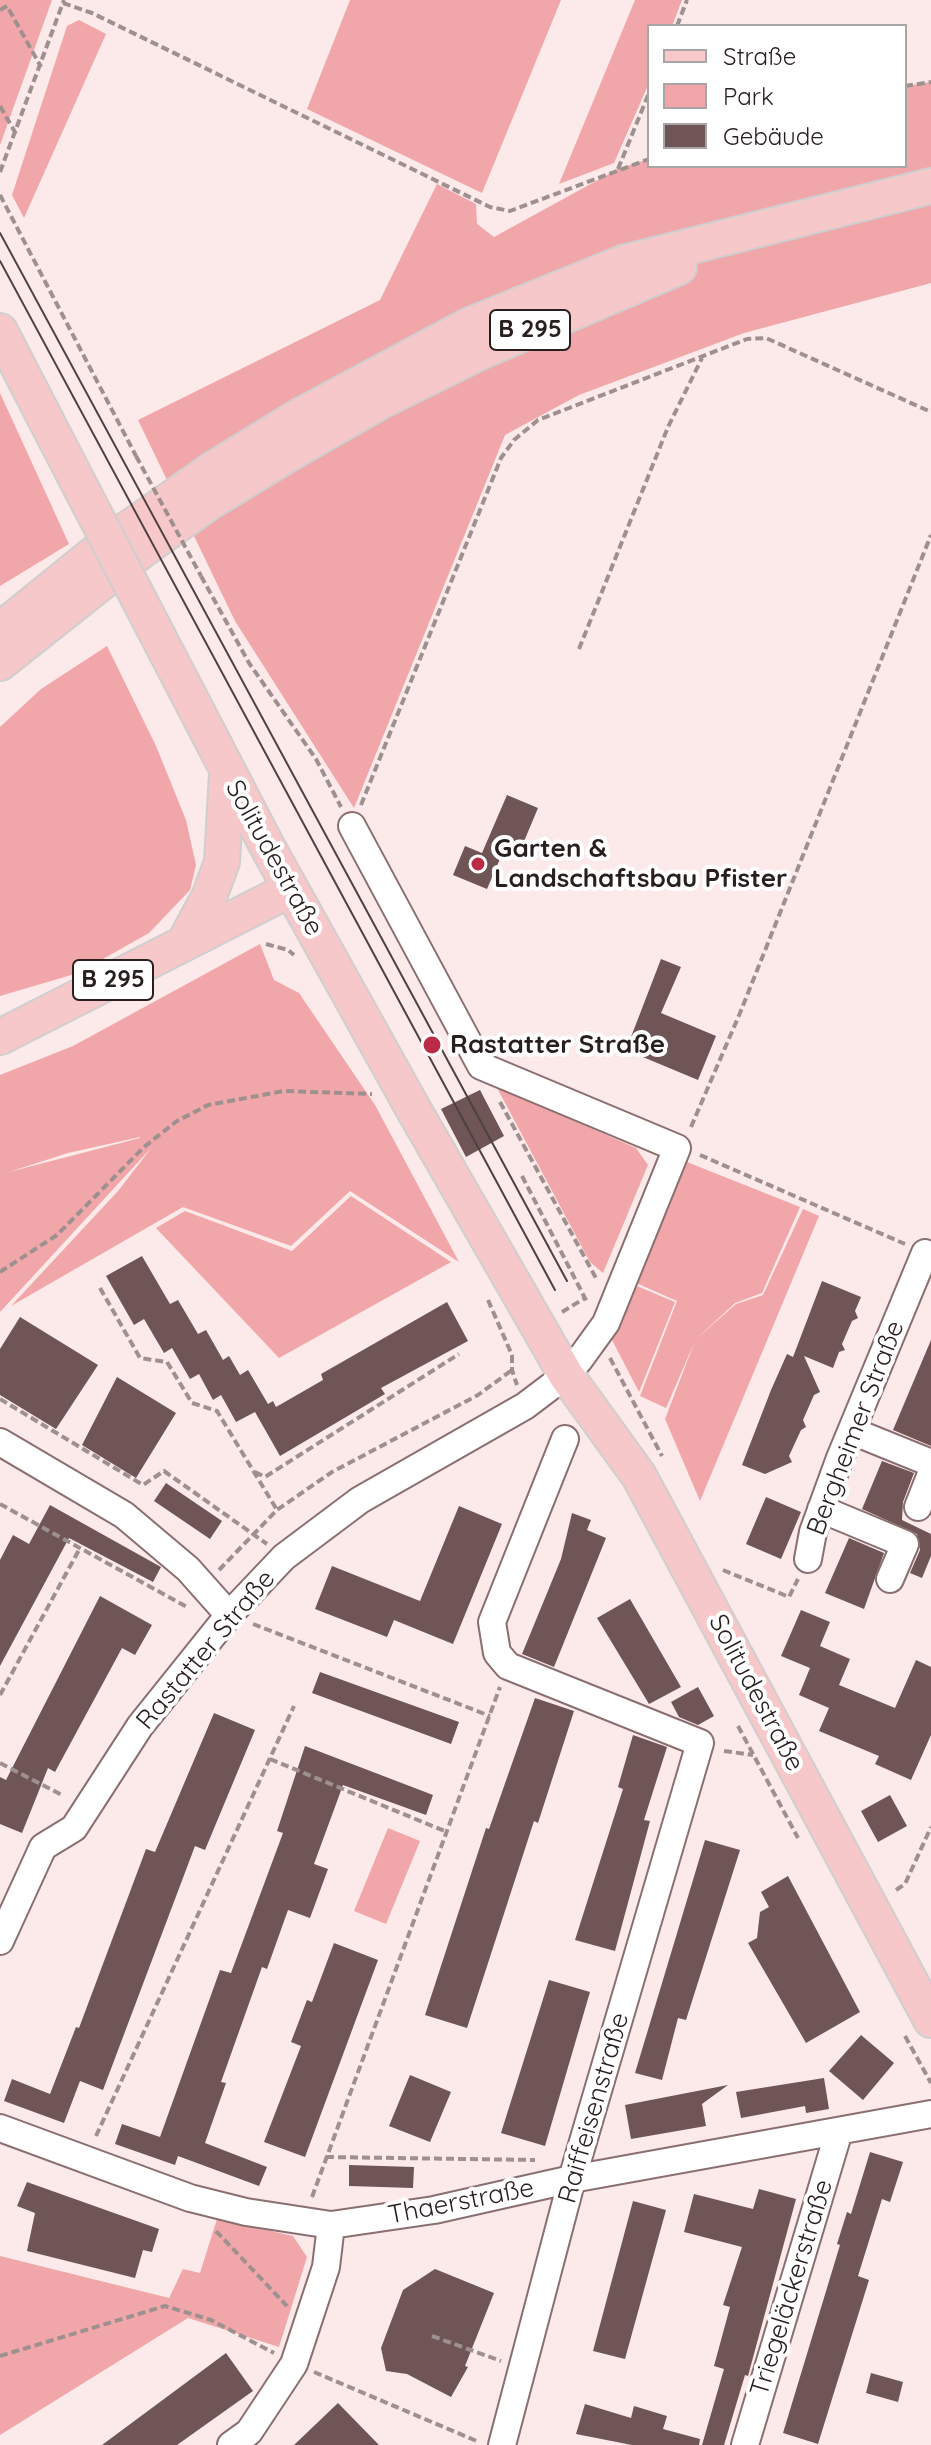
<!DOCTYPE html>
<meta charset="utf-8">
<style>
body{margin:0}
#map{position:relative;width:931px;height:2445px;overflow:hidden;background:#fce9e9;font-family:Quicksand,sans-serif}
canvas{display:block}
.legend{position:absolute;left:647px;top:24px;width:260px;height:144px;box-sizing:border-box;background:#fff;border:2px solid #aaa5a5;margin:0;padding:10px 14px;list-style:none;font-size:24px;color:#2a1f1f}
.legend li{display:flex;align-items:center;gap:16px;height:40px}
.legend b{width:40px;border:2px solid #aaa5a5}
</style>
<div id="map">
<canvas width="931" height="2445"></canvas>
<ul class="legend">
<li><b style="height:10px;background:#f6c8ca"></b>Straße</li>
<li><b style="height:22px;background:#f1a6a9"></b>Park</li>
<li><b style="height:22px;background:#6f5555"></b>Gebäude</li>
</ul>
</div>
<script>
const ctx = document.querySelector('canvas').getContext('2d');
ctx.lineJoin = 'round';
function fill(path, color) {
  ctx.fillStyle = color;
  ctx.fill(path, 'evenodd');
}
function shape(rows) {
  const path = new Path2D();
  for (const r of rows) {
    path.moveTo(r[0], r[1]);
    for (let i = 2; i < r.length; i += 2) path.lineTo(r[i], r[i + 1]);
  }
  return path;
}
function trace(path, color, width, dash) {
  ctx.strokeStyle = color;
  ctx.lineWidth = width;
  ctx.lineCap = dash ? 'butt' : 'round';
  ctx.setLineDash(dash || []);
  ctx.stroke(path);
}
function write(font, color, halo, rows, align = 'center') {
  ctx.font = font + ' Quicksand,sans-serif';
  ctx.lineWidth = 8;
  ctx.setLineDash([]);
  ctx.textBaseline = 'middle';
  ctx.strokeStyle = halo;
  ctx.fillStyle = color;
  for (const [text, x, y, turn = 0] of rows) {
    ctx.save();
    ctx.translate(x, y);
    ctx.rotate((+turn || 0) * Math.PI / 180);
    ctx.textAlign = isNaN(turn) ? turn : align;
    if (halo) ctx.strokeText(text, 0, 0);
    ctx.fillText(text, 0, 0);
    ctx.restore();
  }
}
fill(shape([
 [0,0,52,0,0,145],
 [350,0,561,0,482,193,307,109],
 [635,0,682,0,672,26,649,26,649,83,614,163,559,184],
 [79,20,106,34,24,218,12,195,67,26],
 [931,82,931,283,744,333,579,395,505,435,354,808,235,621,138,420,380,300,437,184,476,204,477,224,494,237,618,169,649,159,649,166,905,166,905,86],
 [0,393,69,544,0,586],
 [107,646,156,746,186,820,196,865,190,890,149,933,78,973,0,996,0,727,41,689],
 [260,944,274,980,299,993,375,1105,459,1262,350,1191,291,1246,183,1207,11,1306,118,1191,152,1147,0,1312,0,1075,73,1046],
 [140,1137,140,1138,9,1172,68,1153],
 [496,1086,636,1148,648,1165,603,1273,590,1262],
 [687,1162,800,1207,762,1293,735,1303,695,1340,736,1304,763,1295,803,1209,819,1216,700,1501,665,1419,695,1341,666,1408,640,1396,677,1301,634,1282],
 [351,1196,451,1262,279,1358,156,1228,185,1211,292,1251],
 [632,1284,675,1302,639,1392,611,1338],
 [388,1828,420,1841,386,1924,354,1911],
 [217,2219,293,2236,307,2257,279,2347,188,2318,0,2435,0,2256,169,2298,183,2269,200,2273]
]), '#f1a6a9');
fill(shape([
 [507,795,538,808,520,851,506,845,487,889,453,875,465,846,482,853],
 [661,959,681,967,661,1013,716,1036,698,1080,626,1050],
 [480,1090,504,1136,466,1157,441,1109],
 [142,1256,170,1304,178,1300,198,1334,206,1330,223,1360,229,1356,240,1375,248,1370,268,1404,273,1401,276,1407,323,1380,321,1374,447,1302,468,1341,381,1388,385,1394,280,1456,255,1412,236,1422,221,1395,213,1400,199,1374,190,1379,172,1348,164,1353,144,1319,134,1325,106,1276],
 [822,1281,861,1297,855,1311,858,1318,852,1321,842,1344,845,1350,839,1352,833,1368,804,1356,820,1392,814,1395,803,1420,806,1427,801,1430,789,1456,792,1462,765,1474,742,1465,771,1390,787,1354,793,1357],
 [20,1317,98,1365,56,1429,0,1395,0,1349],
 [931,1340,931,1446,893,1430],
 [117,1377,176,1413,136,1478,82,1445],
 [882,1461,914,1473,903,1502,902,1520,931,1534,931,1556,922,1578,910,1573,920,1550,917,1534,862,1509],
 [166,1483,222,1521,210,1539,154,1501],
 [766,1497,801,1512,781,1559,746,1544],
 [50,1505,161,1567,153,1582,69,1538,0,1666,0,1560,13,1535,29,1544],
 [459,1506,502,1524,453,1644,394,1620,387,1637,315,1609,332,1566,420,1601],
 [572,1513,591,1520,587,1530,606,1538,554,1667,522,1654,561,1559],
 [849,1538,884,1553,864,1609,825,1593],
 [100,1596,152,1625,135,1655,122,1648,55,1772,48,1768,22,1833,0,1824,0,1777,6,1780],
 [630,1599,681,1687,649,1704,597,1618],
 [801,1610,830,1622,820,1646,850,1659,839,1685,895,1708,916,1660,931,1667,931,1735,911,1780,875,1764,879,1756,819,1731,829,1708,799,1695,810,1668,781,1656],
 [320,1672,459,1722,451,1744,312,1693],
 [698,1687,714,1716,698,1725,679,1717,671,1702],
 [535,1698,574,1711,538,1823,534,1821,467,2028,425,2015,486,1828,489,1829],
 [214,1713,255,1730,205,1850,195,1846,103,2090,80,2081,64,2123,4,2101,12,2079,50,2094,76,2027,79,2028,146,1849,155,1852],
 [633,1735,667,1747,644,1820,650,1821,615,1951,575,1940,623,1789,618,1787],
 [305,1746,433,1795,426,1815,343,1785,314,1864,328,1869,310,1918,288,1910,267,1969,262,1967,221,2082,226,2083,205,2143,267,2167,259,2186,178,2156,175,2165,115,2144,122,2124,160,2137,220,1970,231,1973,283,1833,277,1831],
 [890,1795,907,1826,878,1842,861,1811],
 [705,1840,740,1850,686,2020,678,2018,662,2080,635,2073],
 [788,1876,860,2012,806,2043,748,1943,757,1938,760,1912,769,1907,761,1892],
 [334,1943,378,1960,305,2157,264,2142,301,2046,291,2042,307,2000,312,2002],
 [549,1980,590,1992,545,2146,501,2133],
 [861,2035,894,2063,863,2100,829,2071],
 [410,2075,451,2092,430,2142,389,2126],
 [824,2078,829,2109,806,2113,805,2106,741,2118,736,2092],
 [728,2085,702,2104,706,2126,631,2139,625,2105],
 [870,2152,903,2162,890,2202,882,2199,858,2276,869,2280,818,2444,783,2433,840,2245,837,2244,847,2212,851,2214],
 [349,2165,414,2167,413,2188,349,2186],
 [27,2182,159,2229,152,2252,143,2250,135,2278,27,2251,35,2213,17,2206],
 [759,2189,796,2199,748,2376,745,2375,724,2445,702,2445,724,2369,714,2366,730,2307,723,2305,742,2247,684,2232,694,2194,753,2209],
 [633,2201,666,2210,625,2359,593,2351],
 [435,2269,494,2293,465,2366,468,2367,451,2397,407,2374,386,2371,381,2348,403,2290],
 [226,2353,253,2391,177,2445,102,2445],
 [871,2373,903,2382,898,2402,866,2393],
 [338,2403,379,2445,294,2445],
 [585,2404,631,2418,634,2406,667,2416,663,2429,700,2439,699,2445,632,2445,576,2434]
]), '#6f5555');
const minor = shape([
 [852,1431,931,1463],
 [0,1442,124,1515,188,1569,229,1615],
 [918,1507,931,1474],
 [821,1509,905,1544,890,1579],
 [808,1559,813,1532,840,1458,925,1253,931,1256],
 [0,1941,43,1847,74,1828,140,1726,229,1615,284,1557,360,1500,525,1406,566,1375,580,1359,606,1323,677,1148,481,1066,352,826],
 [0,2128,190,2198,246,2212,331,2225,434,2210,572,2179,931,2114],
 [231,2445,249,2432,294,2364,326,2267,331,2225],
 [502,2445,572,2179,700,1743,508,1666,497,1653,492,1622,565,1439],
 [745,2445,839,2131]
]);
const major = shape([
 [0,331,82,490],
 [147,615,267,846,411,1105,566,1375,639,1476,931,2020],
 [0,630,105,545,212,470,300,416,470,325,623,263,931,186],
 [0,663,141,551,208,503,290,453,381,401,482,351,679,267],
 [184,943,209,897,222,862,227,773],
 [0,1037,291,889]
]);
trace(minor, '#8b6f70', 30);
trace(major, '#d0cece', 38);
trace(shape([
 [63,3,92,13,490,207,510,211,649,159],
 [0,10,7,6,41,67],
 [677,26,687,0],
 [905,86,931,82],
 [0,106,16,134],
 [618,169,649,93],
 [0,172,64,0],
 [0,195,136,456],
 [201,576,249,663,316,759,341,807],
 [579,649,668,427,702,358],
 [361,805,501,458,514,440,538,420,747,339,766,338,931,412],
 [266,944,288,950,294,955],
 [500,1102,597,1280],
 [691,1127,740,1013,931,535],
 [700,1155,905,1244],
 [522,1176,587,1302],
 [0,1272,57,1235,144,1147,177,1121,208,1105,284,1091,372,1094],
 [100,1288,140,1358,167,1362,192,1403,217,1411,277,1510],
 [488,1300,512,1355,512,1370,517,1385],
 [562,1312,585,1298],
 [610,1358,662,1456],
 [0,1399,143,1485,164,1471,267,1544],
 [255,1472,265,1477,459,1354],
 [0,1504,187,1607],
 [219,1570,277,1510,332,1472,478,1395,512,1370],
 [723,1570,789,1597,798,1579],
 [253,1624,490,1716],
 [0,1695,80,1548],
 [738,1726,798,1838],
 [724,1751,753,1755],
 [270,1759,447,1832],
 [0,1763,64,1796],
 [896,1890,905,1884,931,1827],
 [905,2036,931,2083],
 [96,2136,294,1706],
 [326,2157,535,2160],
 [312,2197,500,1687],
 [216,2231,287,2306],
 [432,2336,501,2361],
 [0,2356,165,2306,211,2320,274,2353],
 [314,2372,479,2442]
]), '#9f9090', 4, [8, 4]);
trace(minor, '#fff', 26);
trace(major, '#f6c8ca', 34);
trace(shape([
 [0,233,567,1281],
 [0,261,555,1290]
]), '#4e4141', 2);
const majorBridge = shape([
 [82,490,147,615]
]);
trace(majorBridge, '#d0cece', 38, []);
trace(shape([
 [136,456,201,576]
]), '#9f9090', 4, [8, 4]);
trace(majorBridge, '#f6c8ca', 34);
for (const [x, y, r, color] of [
 [478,864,8,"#bc2b45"],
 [432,1045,10,"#bc2b45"]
]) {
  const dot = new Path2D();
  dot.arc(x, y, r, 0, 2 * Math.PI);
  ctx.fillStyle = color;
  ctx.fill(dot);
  trace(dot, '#fff', 3);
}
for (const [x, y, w] of [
 [530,330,80],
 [113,980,80]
]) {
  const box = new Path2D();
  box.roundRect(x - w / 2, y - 20, w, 40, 6);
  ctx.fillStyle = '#fff';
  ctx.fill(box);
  trace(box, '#2a1f1f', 2);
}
write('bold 24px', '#2a1f1f', null, [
 ["B 295",530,330],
 ["B 295",113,980]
]);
write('bold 26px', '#2a1f1f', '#fff', [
 ["Garten &",494,849],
 ["Landschaftsbau Pfister",494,879],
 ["Rastatter Straße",450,1045]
], 'left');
write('26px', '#2a1f1f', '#fff', [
 ["Solitudestraße",274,858,61],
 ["Bergheimer Straße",856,1428,-69],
 ["Rastatter Straße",206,1650,-50],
 ["Solitudestraße",756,1693,62],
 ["Raiffeisenstraße",594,2108,-74],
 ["Thaerstraße",461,2202,-11],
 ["Triegeläckerstraße",792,2288,-73]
]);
</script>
